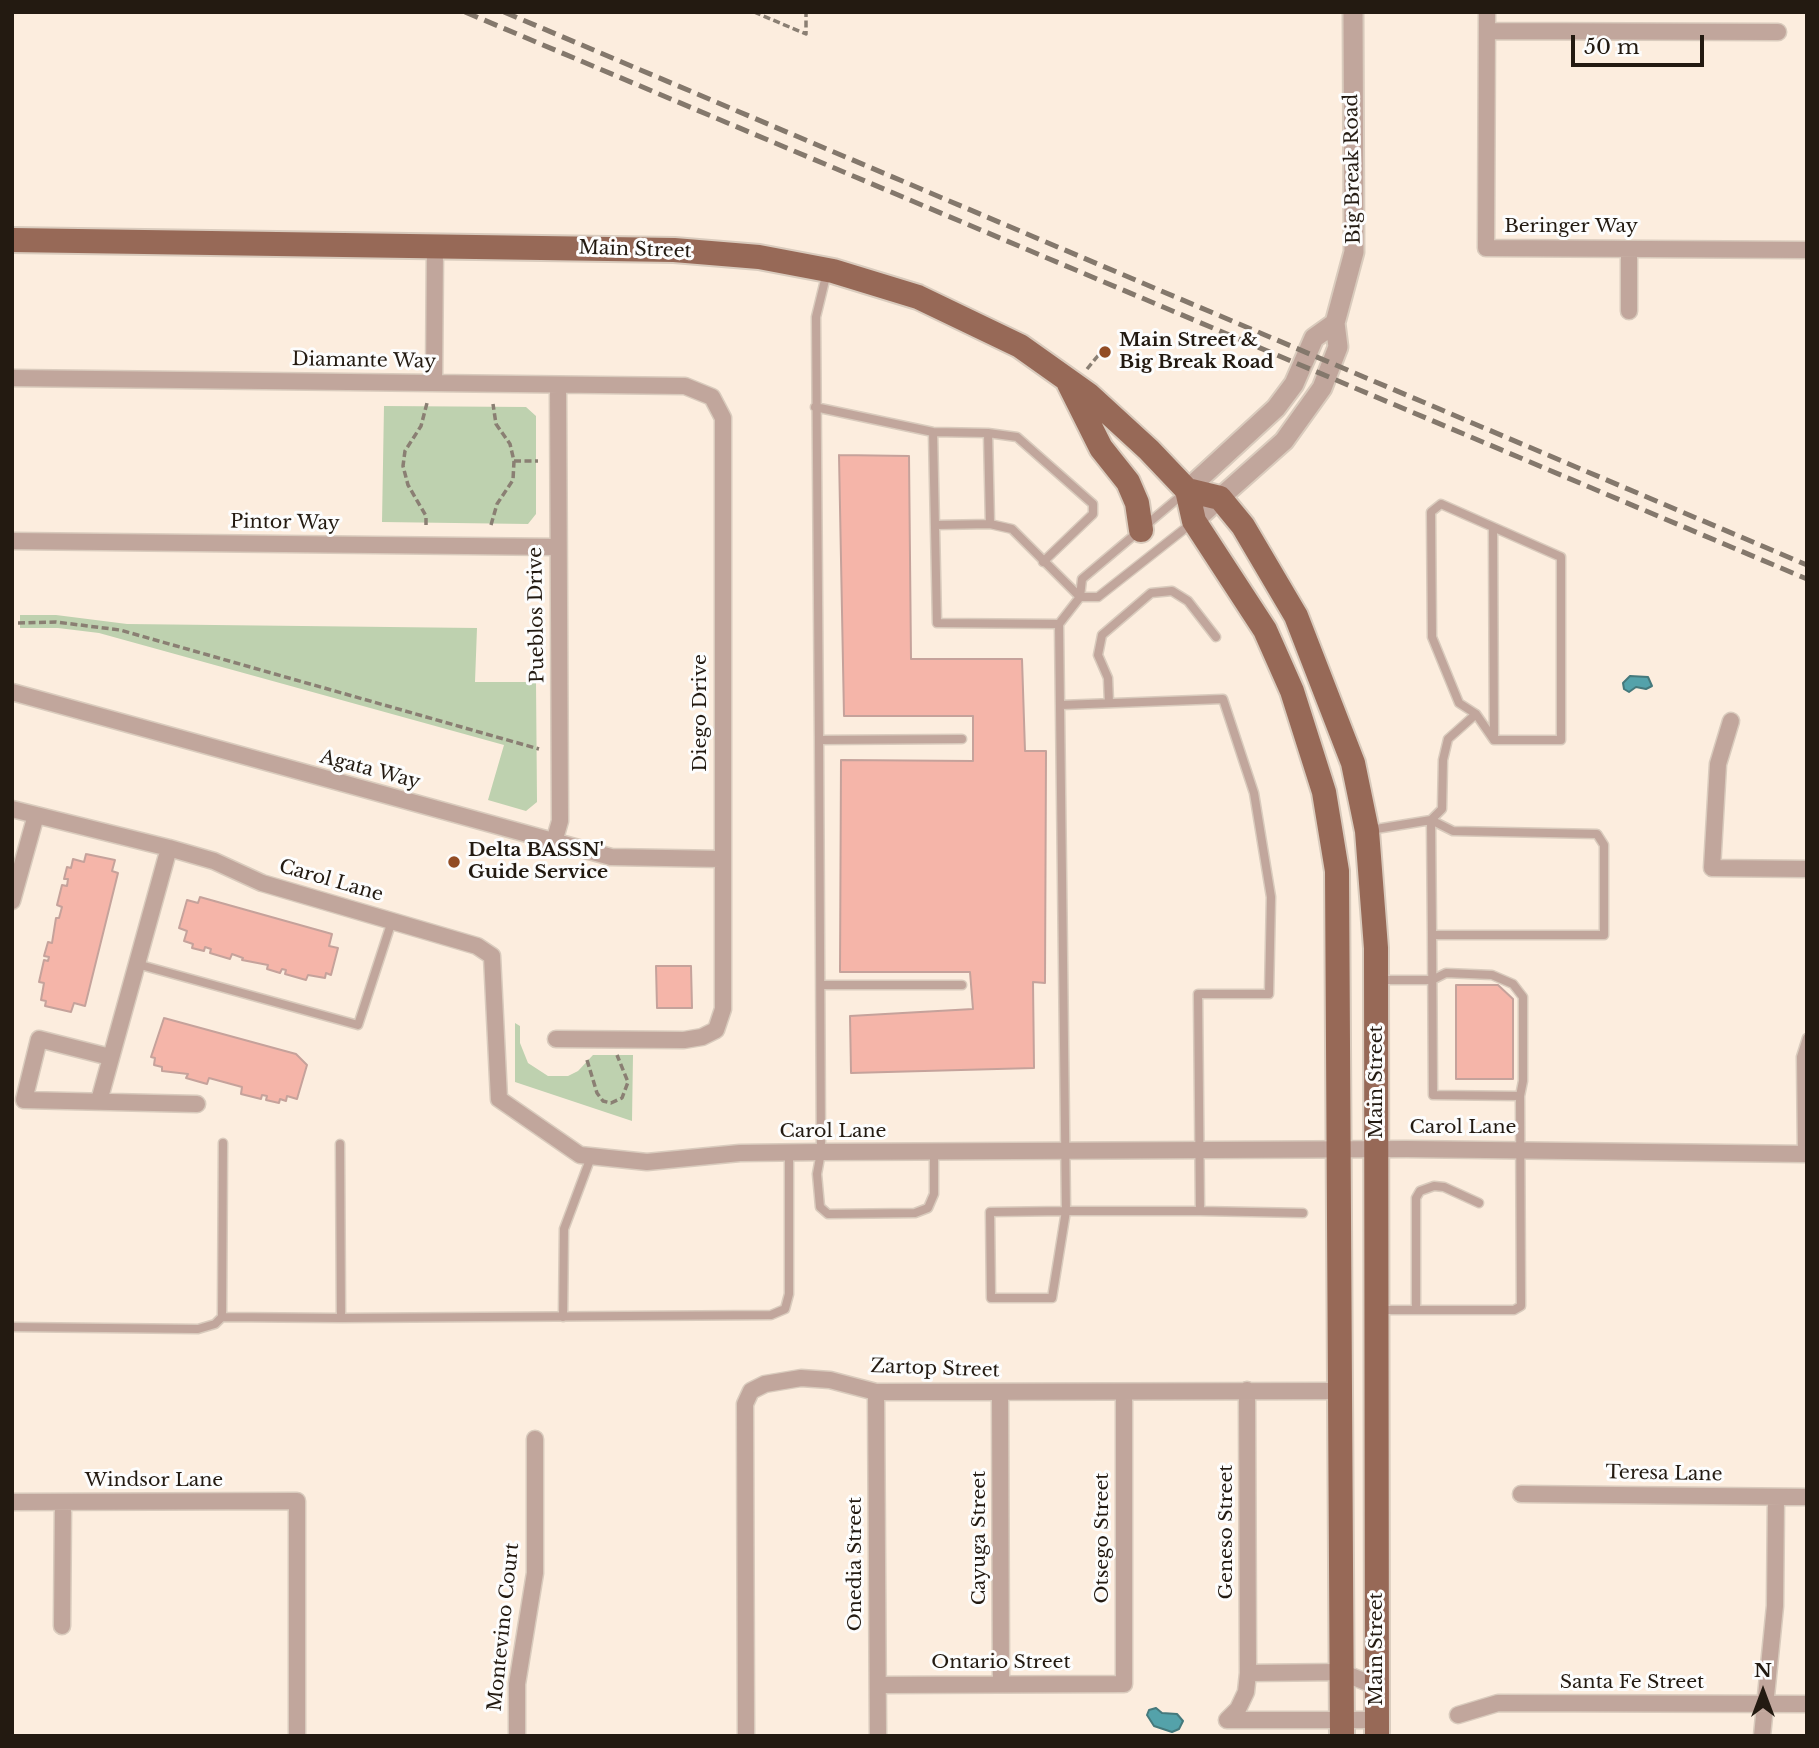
<!DOCTYPE html>
<style>
body{margin:0}
#map{position:relative;width:1819px;height:1748px;overflow:hidden;background:#fcedde;font-family:"Libre Baskerville",serif}
canvas{display:block}
.frame{position:absolute;inset:0;border:14px solid #231a11;pointer-events:none}
.north{position:absolute;left:1728px;top:1657px;width:70px;height:70px;-webkit-text-stroke:5px #fdfdfd;paint-order:stroke;rotate:0deg;font-size:19px;font-weight:700;line-height:28px;text-align:center;color:#231a11}
.north::after{content:'';display:block;margin:auto;width:24px;height:32px;background:#231a11;clip-path:polygon(50% 0,100% 100%,50% 72%,0 100%)}
.scale{position:absolute;left:1571px;top:35px;width:133px;height:32px;box-sizing:border-box;border:4px solid #231a11;border-top:0;padding-left:9px;font-size:21px;line-height:24px;white-space:nowrap;color:#231a11;-webkit-text-stroke:5px #fdfdfd;paint-order:stroke}
</style>
<div id="map">
<canvas width="1819" height="1748"></canvas>
<div class="frame"></div>
<div class="north">N</div>
<div class="scale">50 m</div>
</div>
<script>
const ctx = document.querySelector('canvas').getContext('2d');
ctx.lineJoin = 'round';
function fill(path, color) {
  ctx.fillStyle = color;
  ctx.fill(path, 'evenodd');
}
function shape(rows) {
  const path = new Path2D();
  for (const r of rows) {
    path.moveTo(r[0], r[1]);
    for (let i = 2; i < r.length; i += 2) path.lineTo(r[i], r[i + 1]);
  }
  return path;
}
function trace(path, color, width, dash) {
  ctx.strokeStyle = color;
  ctx.lineWidth = width;
  ctx.lineCap = dash ? 'butt' : 'round';
  ctx.setLineDash(dash || []);
  ctx.stroke(path);
}
function write(font, color, halo, rows, align = 'center') {
  ctx.font = font + ' "Libre Baskerville",serif';
  ctx.lineWidth = 6;
  ctx.setLineDash([]);
  ctx.textBaseline = 'middle';
  ctx.strokeStyle = halo;
  ctx.fillStyle = color;
  for (const [text, x, y, turn = 0] of rows) {
    ctx.save();
    ctx.translate(x, y);
    ctx.rotate((+turn || 0) * Math.PI / 180);
    ctx.textAlign = isNaN(turn) ? turn : align;
    if (halo) ctx.strokeText(text, 0, 0);
    ctx.fillText(text, 0, 0);
    ctx.restore();
  }
}
fill(shape([
 [384,406,526,407,536,416,536,514,528,524,382,522],
 [20,615,56,615,127,624,477,628,475,682,536,682,537,802,526,811,488,800,504,745,99,633,58,628,20,628],
 [515,1023,520,1026,520,1043,528,1063,548,1076,568,1076,578,1071,593,1055,633,1055,632,1121,515,1082]
]), '#bed1af');
const water = shape([
 [1630,676,1648,677,1652,686,1646,689,1636,687,1629,692,1624,689,1623,683,1630,676],
 [1156,1708,1162,1713,1177,1714,1183,1721,1179,1729,1172,1732,1154,1726,1147,1715,1149,1710,1156,1708]
]);
fill(water, '#54a2aa');
trace(water, '#45797c', 2);
const building = shape([
 [839,455,909,456,911,659,1022,659,1025,751,1046,751,1045,983,1033,982,1034,1068,851,1073,850,1016,973,1009,970,972,840,972,841,760,973,761,973,716,844,716,839,455],
 [86,854,115,860,112,871,118,873,85,1006,74,1003,71,1012,45,1006,46,1001,41,1000,44,983,39,982,44,960,48,961,49,957,44,956,48,942,52,943,56,918,59,918,62,907,57,905,62,885,67,886,68,879,64,879,67,867,71,868,73,859,84,862,86,854],
 [200,897,332,934,329,946,338,948,331,975,326,973,325,978,308,975,306,980,285,974,286,970,282,969,280,973,267,969,268,965,242,960,243,958,232,954,230,959,210,953,211,949,205,947,204,951,192,948,193,944,184,941,187,931,179,928,187,900,198,903,200,897],
 [656,966,691,966,692,1008,657,1008,656,966],
 [1456,985,1498,985,1513,999,1513,1079,1456,1079,1456,985],
 [164,1018,296,1054,307,1065,297,1099,287,1096,286,1101,280,1099,279,1103,266,1100,267,1096,262,1095,261,1099,241,1094,242,1087,209,1078,207,1084,186,1078,188,1074,162,1071,162,1067,154,1065,155,1058,151,1057,164,1018]
]);
fill(building, '#f5b5a9');
trace(building, '#c5a29b', 2);
const service = shape([
 [815,407,933,432,988,433,990,524,936,525],
 [933,432,937,623,1059,624,1080,597,1012,529,990,524],
 [988,433,1017,437,1093,504,1093,514,1043,562],
 [1183,494,1082,579,1080,597,1098,597,1192,523],
 [1493,527,1494,740],
 [1059,624,1066,1211,1052,1298,991,1298,990,1212,1066,1211,1200,1211,1303,1213],
 [1109,703,1108,678,1098,655,1102,635,1151,593,1172,591,1188,601,1216,637],
 [1061,705,1223,699,1254,793,1271,897,1269,994,1198,994,1200,1211],
 [819,740,816,317,827,272],
 [1370,830,1431,820,1442,809,1443,760,1448,739,1476,714,1494,740,1561,740,1561,557,1441,504,1431,512,1432,637,1459,703,1476,714],
 [137,964,358,1025,392,921],
 [1380,980,1432,980,1446,973,1492,975,1513,984,1523,997,1523,1081,1520,1096],
 [821,985,962,985],
 [223,1143,222,1317,341,1318,340,1144],
 [934,1153,934,1194,928,1208,915,1213,828,1214,820,1207,817,1174,821,1152,819,740,962,739],
 [1802,1154,1801,1057,1807,1038],
 [1378,1310,1514,1310,1521,1306,1520,1096,1433,1095,1432,935,1431,820,1453,831,1597,834,1604,845,1604,935,1432,935],
 [1416,1310,1416,1198,1420,1191,1434,1186,1444,1187,1479,1203],
 [563,1317,564,1229,591,1157],
 [341,1318,771,1315,785,1309,789,1294,789,1153],
 [12,1327,198,1329,215,1324,222,1317]
]);
const minor = shape([
 [1487,12,1486,248,1807,250],
 [1487,31,1778,32],
 [1629,249,1629,311],
 [12,378,685,386,712,397,723,418,723,1009,716,1030,702,1037,684,1040,556,1039],
 [434,383,435,246],
 [12,541,557,547],
 [12,692,611,857,721,859],
 [1731,721,1718,764,1712,868,1807,869],
 [12,809,169,848,214,861,262,883,477,946,492,956,499,1099,580,1155,647,1162,740,1153,821,1152,1406,1149,1807,1154],
 [554,842,560,821,558,386],
 [12,901,36,815],
 [110,1057,39,1039,24,1100,197,1104],
 [99,1101,169,848],
 [876,1392,878,1736],
 [1000,1392,1001,1684],
 [1521,1494,1807,1497],
 [12,1502,297,1501,297,1736],
 [62,1626,63,1502],
 [1248,1673,1341,1672,1376,1686],
 [878,1685,1124,1684,1124,1392],
 [1458,1715,1498,1703,1807,1704],
 [1227,1720,1238,1709,1246,1692,1248,1673,1247,1390],
 [1227,1720,1377,1720],
 [517,1736,517,1684,535,1573,535,1439],
 [746,1736,745,1404,751,1391,765,1384,801,1378,830,1380,876,1392,1341,1391],
 [1762,1736,1775,1606,1776,1497]
]);
const tertiary = shape([
 [1187,490,1276,408,1294,384,1314,338,1335,323],
 [1194,521,1284,441,1322,388,1338,347,1335,323,1354,252,1353,12]
]);
const primary = shape([
 [12,240,674,250,759,257,833,271,918,297,1020,346,1089,395,1149,450,1187,490,1194,521,1265,630,1292,691,1324,792,1337,871,1342,1736],
 [1069,384,1101,448,1128,482,1137,503,1141,530],
 [1187,490,1220,498,1243,526,1296,616,1353,763,1367,831,1376,948,1377,1736]
]);
trace(service, '#d9cbbd', 11);
trace(minor, '#d9cbbd', 19);
trace(tertiary, '#d9cbbd', 23);
trace(primary, '#d9cbbd', 28);
trace(shape([
 [754,12,806,34,806,12],
 [1087,369,1101,352],
 [514,461,538,461],
 [426,525,426,516,408,485,403,466,405,451,421,426,427,403],
 [491,525,497,504,513,480,514,461,510,444,496,424,493,404],
 [18,623,56,622,120,630,539,749],
 [587,1060,597,1093,603,1101,611,1103,622,1098,628,1082,617,1055]
]), '#8a7f73', 3.5, [7, 3.5]);
trace(service, '#c1a69c', 8);
trace(minor, '#c1a69c', 16);
trace(tertiary, '#c1a69c', 19);
trace(primary, '#976957', 24);
trace(shape([
 [465,12,1807,579],
 [504,12,1807,565]
]), '#84786c', 5, [14, 7]);
for (const [x, y, r, color] of [
 [1105,352,7,"#924c24"],
 [454,862,7,"#924c24"]
]) {
  const dot = new Path2D();
  dot.arc(x, y, r, 0, 2 * Math.PI);
  ctx.fillStyle = color;
  ctx.fill(dot);
  trace(dot, '#fdfdfd', 2.5);
}
write('19px', '#231a11', '#fdfdfd', [
 ["Big Break Road",1353,169,-91],
 ["Beringer Way",1571,227],
 ["Main Street",635,250,2],
 ["Diamante Way",364,361,1],
 ["Pintor Way",285,523,1],
 ["Pueblos Drive",537,615,-91],
 ["Diego Drive",701,713,-90],
 ["Agata Way",370,770,15],
 ["Carol Lane",331,881,16],
 ["Main Street",1377,1082,-90],
 ["Carol Lane",1463,1128],
 ["Carol Lane",833,1132],
 ["Zartop Street",935,1369,2],
 ["Teresa Lane",1664,1474,1],
 ["Windsor Lane",154,1481],
 ["Geneso Street",1227,1532,-90],
 ["Cayuga Street",980,1538,-90],
 ["Otsego Street",1103,1538,-90],
 ["Onedia Street",856,1564,-90],
 ["Montevino Court",504,1627,-84],
 ["Main Street",1377,1649,-90],
 ["Ontario Street",1001,1663],
 ["Santa Fe Street",1632,1683]
]);
write('bold 19px', '#231a11', '#fdfdfd', [
 ["Main Street &",1119,341],
 ["Big Break Road",1119,363],
 ["Delta BASSN'",468,851],
 ["Guide Service",468,873]
], 'left');
</script>
